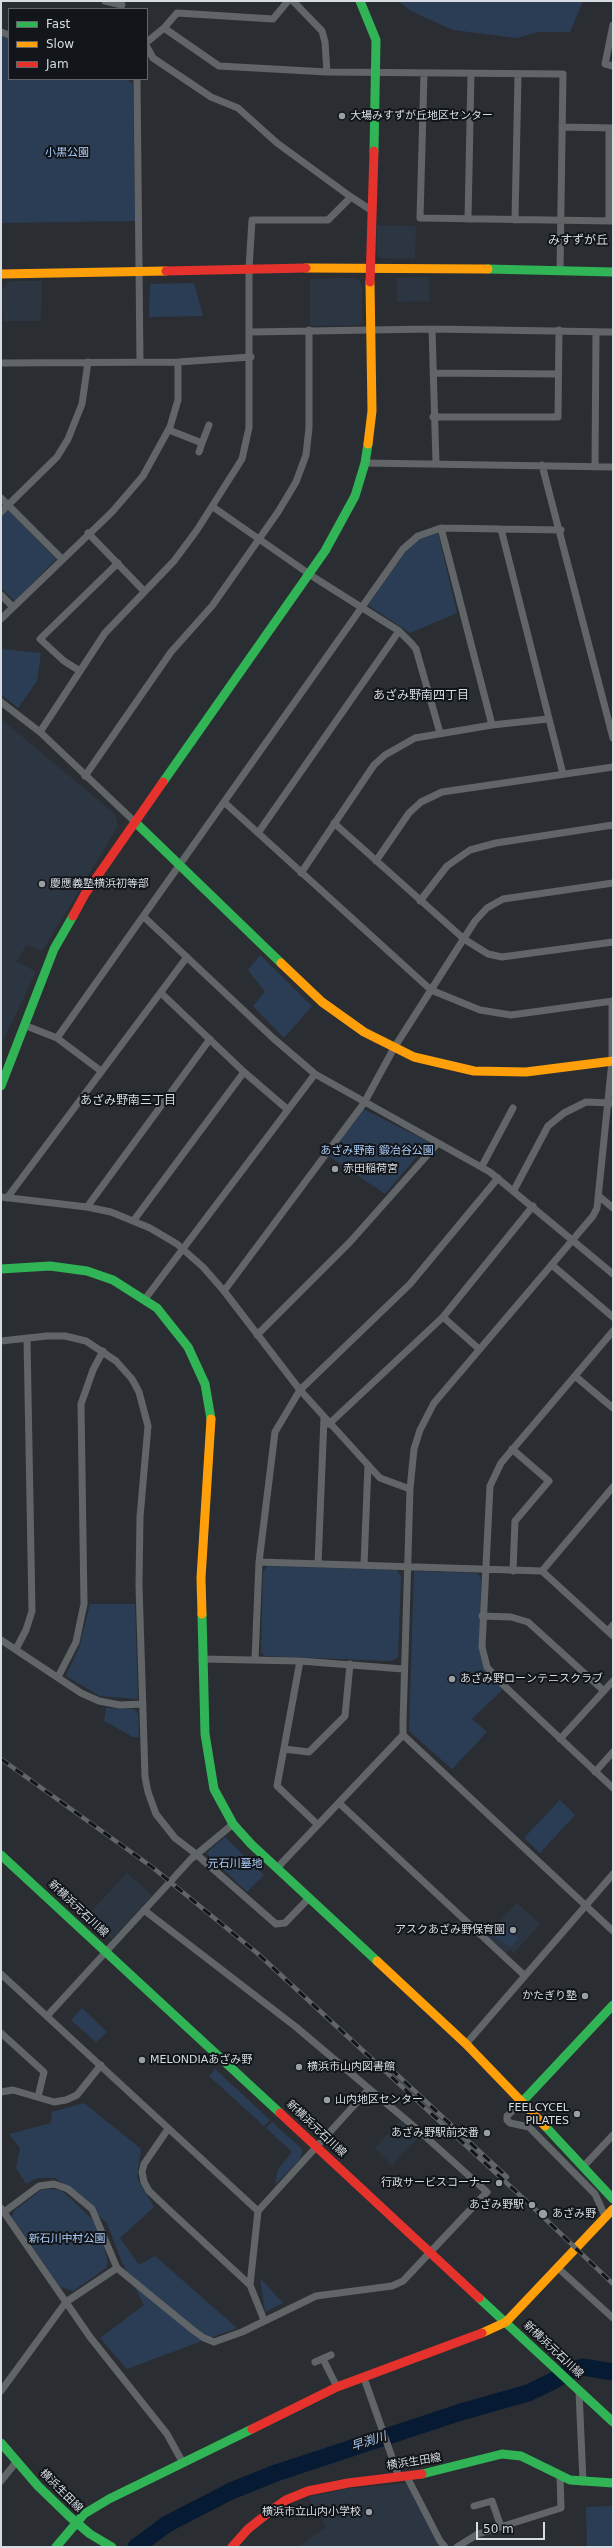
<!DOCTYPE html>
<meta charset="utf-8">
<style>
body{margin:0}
#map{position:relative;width:614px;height:2548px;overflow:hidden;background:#2a2e32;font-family:"DejaVu Sans",sans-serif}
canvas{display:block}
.frame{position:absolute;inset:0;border:2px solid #d7dce3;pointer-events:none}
.legend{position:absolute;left:8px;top:8px;width:140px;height:72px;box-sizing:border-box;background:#121519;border:1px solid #61656a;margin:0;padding:5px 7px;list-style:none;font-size:12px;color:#d7dce3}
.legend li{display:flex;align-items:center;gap:8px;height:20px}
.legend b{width:20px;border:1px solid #61656a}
.scale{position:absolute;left:476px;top:2522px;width:69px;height:18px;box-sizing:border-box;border:2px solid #d7dce3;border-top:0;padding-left:5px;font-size:12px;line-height:14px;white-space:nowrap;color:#d7dce3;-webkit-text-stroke:3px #121519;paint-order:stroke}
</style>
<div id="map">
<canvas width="614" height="2548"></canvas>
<div class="frame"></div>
<ul class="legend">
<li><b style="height:5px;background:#30b455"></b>Fast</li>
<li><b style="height:5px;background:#ff9f0a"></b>Slow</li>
<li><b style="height:5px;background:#e5322d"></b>Jam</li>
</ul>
<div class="scale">50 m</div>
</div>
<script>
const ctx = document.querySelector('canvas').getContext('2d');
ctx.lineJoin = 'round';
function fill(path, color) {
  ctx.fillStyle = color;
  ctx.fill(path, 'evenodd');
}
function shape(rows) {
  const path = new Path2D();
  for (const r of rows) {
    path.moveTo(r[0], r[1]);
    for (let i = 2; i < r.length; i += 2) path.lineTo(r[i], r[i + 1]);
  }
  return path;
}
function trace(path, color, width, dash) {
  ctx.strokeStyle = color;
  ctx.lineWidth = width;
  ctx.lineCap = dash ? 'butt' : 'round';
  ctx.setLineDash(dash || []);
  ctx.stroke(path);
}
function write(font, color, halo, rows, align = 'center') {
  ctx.font = font + ' "DejaVu Sans","Noto Sans JP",sans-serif';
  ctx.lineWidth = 4;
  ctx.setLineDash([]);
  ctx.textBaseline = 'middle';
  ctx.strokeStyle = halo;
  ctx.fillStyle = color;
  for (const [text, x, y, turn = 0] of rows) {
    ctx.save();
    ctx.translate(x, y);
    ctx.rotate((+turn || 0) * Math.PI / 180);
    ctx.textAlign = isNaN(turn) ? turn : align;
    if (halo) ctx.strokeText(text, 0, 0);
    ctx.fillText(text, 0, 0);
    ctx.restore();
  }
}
fill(shape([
 [377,225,416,226,415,259,381,258,377,254],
 [429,277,429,301,397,302,397,278],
 [356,278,362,284,362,322,359,325,310,326,310,279],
 [10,281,42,281,41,321,3,321,2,290],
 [1,719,115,814,118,826,42,951,27,945,16,961,36,972,1,1045],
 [127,1873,152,1895,112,1939,87,1916],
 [517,1903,540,1924,514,1953,510,1949,506,1953,486,1935],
 [400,2121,419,2137,392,2165,375,2148],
 [406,2483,439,2547,299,2547,326,2527,308,2497,346,2489]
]), '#2c3643');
fill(shape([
 [398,1,583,1,570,32,538,32,517,38,453,30,411,11],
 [1,36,9,39,9,79,127,79,133,84,135,221,1,223],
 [194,283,203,316,149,317,150,284],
 [8,510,56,559,15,601,1,588,1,517],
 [438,533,457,613,410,633,368,605,409,547,417,539],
 [1,649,41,653,37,681,18,708,1,694],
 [260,955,312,1006,284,1038,253,1006,265,992,248,970],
 [363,1109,429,1142,385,1194,329,1156],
 [267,1566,397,1570,401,1577,398,1657,391,1661,266,1656,261,1653,263,1573],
 [414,1571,476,1573,481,1577,480,1651,485,1667,502,1690,472,1719,487,1732,452,1769,409,1731],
 [90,1604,135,1604,138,1699,100,1696,66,1676,80,1645],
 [106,1708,134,1709,138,1714,139,1737,133,1737,104,1721],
 [560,1800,575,1815,540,1853,524,1838],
 [225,1837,264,1875,247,1892,206,1853],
 [503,1923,518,1939,511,1947,492,1934],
 [82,2008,107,2032,96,2042,71,2020],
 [215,2069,270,2120,264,2126,209,2076],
 [84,2103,141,2149,137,2178,154,2207,120,2238,139,2265,155,2256,237,2328,127,2369,100,2338,144,2305,122,2262,107,2223,56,2178,37,2178,26,2184,16,2168,20,2148,9,2134,51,2123,52,2112],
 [272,2122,302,2149,301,2158,275,2185,278,2169,292,2152,266,2128],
 [50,2189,60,2190,68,2196,97,2224,108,2261,106,2268,73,2291,60,2287,12,2217,14,2211,41,2190],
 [260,2278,283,2303,265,2312,262,2290],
 [613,2506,613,2547,587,2547,586,2507]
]), '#2b3d55');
trace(shape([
 [136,2547,167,2524,231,2491,276,2473,461,2412,528,2393,555,2380,571,2370,583,2367,613,2372]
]), '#071a34', 17);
trace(shape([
 [105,1,122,5],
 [293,1,322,31,325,42,327,72],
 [613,25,605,64,613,66],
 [164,28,219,66,327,72,563,74,560,271],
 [1,32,9,35],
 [147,42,164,28,177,13,273,19,288,1],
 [147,47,153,58,211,97,238,108,277,143,351,197],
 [424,73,420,218,613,221],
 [137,79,140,361],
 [562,127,613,128],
 [609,128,609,221],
 [468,219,471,73],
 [515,220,518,75],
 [432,329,436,463],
 [250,332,432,329,613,332],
 [1,363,178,362,251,357],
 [433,373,557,374],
 [433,417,558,417,559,330],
 [169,430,202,443,209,425],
 [199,452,202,443],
 [365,463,613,467],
 [542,465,613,738],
 [595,467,596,332],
 [1,498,62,559],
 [213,507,315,578,399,631,411,643,416,649,440,733],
 [1,512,57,457,68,439,82,404,88,362],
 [441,528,492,725],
 [501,529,563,774],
 [88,533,144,591],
 [1,595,13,607],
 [1,619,112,512,143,476,170,427,178,400,178,362],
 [80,671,64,661,40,639,118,563],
 [1,702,40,732,135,822],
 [40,732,105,633,174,561,197,530,242,459,249,428,249,269,252,220,328,220,351,197,371,210],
 [85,776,171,652,212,606,278,512,296,482,306,455,309,428,309,330],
 [224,802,431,990,480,1010,511,1015,613,1001],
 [334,823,464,939,488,954,502,957,613,942],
 [258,833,399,631],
 [376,861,409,813,421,802,442,792,613,767],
 [301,873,374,765,385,755,415,738,492,725,548,719],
 [420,901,447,866,470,850,496,843,613,825],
 [144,917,273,1038,315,1074,490,1172,613,1274],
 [161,993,244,1072,287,1109],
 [612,1001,612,1061,597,1208,593,1216,434,1403,420,1430,414,1449,410,1489,403,1722,403,1735,613,1931],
 [24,1025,57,1038,101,1071],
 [57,1038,403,549,418,536,441,528,561,530],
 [482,1166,513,1108],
 [514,1190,548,1126,564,1113,586,1102,612,1103],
 [1,1197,87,1207,111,1212,150,1228,177,1244,203,1267,224,1291,300,1390,368,1465,380,1478,410,1489],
 [600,1197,613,1208],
 [7,1198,187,957],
 [87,1207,210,1039],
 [134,1220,244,1072],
 [552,1265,613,1317],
 [224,1291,364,1103,394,1048,475,921,487,908,503,899,613,883],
 [145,1299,315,1074],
 [443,1317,479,1349],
 [613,1331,501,1463,490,1486,482,1647,487,1667,499,1681,613,1788],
 [257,1335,350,1242,438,1143],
 [1,1341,47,1336,65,1336,86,1341,116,1361,132,1379,139,1392,148,1426,140,1517,139,1585,145,1777,148,1792,156,1814,175,1838,196,1854,276,1924,285,1923,309,1898],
 [575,1376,613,1408],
 [329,1424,443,1317,533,1206],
 [512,1449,549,1481,515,1521,513,1571],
 [259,1562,542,1571,613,1487],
 [318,1564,324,1418],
 [364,1565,368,1465],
 [542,1571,613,1636],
 [482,1616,511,1617,528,1622,604,1691],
 [608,1631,613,1625],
 [1,1640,81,1693,99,1701,120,1705,143,1704],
 [16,1649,26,1630,32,1611,27,1338],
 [202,1659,300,1661,403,1669],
 [255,1660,259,1562,275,1432,300,1390,410,1284,498,1178],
 [300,1661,277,1786,317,1824],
 [58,1677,76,1642,84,1604,81,1404,93,1370,103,1351],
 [560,1739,613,1681],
 [284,1749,309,1752,345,1716,350,1664],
 [595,1772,613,1752],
 [339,1803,524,1975],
 [277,1868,403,1735],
 [1,1974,258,2211],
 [48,2015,191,1859,233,1824],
 [1,2033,44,2072,38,2097],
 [466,2044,613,1874],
 [1,2092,13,2090,54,2102,66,2100,77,2095,101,2065],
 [522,2102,507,2116,507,2120,510,2123,529,2127,595,2194,605,2216],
 [168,2129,144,2164,142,2172,144,2182,149,2191,168,2209,250,2285],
 [583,2167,613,2135],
 [1,2208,90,2337,167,2434,183,2463],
 [4,2212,39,2186,54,2184,68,2189,92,2209,117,2268,194,2331,204,2338,214,2342,242,2332,316,2296,392,2286,403,2281,487,2192,418,2130,296,2027,144,1910],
 [558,2268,613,2318],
 [264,2320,250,2285,258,2211,369,2089],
 [323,2359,337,2387],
 [315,2362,331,2355],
 [364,2378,399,2477],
 [1,2391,66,2302,117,2268],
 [579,2391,583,2482],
 [407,2477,440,2541,445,2547],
 [1,2481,17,2461],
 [474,2506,492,2501,501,2527],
 [457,2547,478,2534,561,2508,560,2477]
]), '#626568', 7);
trace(shape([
 [360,1,376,40,374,151],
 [488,269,613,272],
 [163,782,325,551,355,496,365,463,368,444],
 [135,822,281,963],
 [1,1086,54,949,73,916],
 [1,1269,50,1266,87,1271,113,1280,157,1308,188,1347,205,1384,211,1419],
 [202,1614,205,1734,214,1789,233,1824,251,1844,377,1961],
 [1,1855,280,2113],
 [522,2102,613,2005],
 [545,2126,613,2199],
 [479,2298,613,2422],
 [1,2443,38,2486,70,2517,90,2534,112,2547],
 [422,2474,502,2454,521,2456,570,2480,613,2483],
 [56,2547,84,2514,109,2499,252,2429]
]), '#30b455', 9);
trace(shape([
 [306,268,488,269],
 [1,274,166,271],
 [368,444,372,411,370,282],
 [281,963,322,1002,364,1032,414,1057,474,1071,526,1072,613,1061],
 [202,1614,201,1578,211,1419],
 [377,1961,466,2044,545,2126],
 [482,2333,506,2322,613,2209]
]), '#ff9f0a', 9);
trace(shape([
 [166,271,306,268],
 [370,282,374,151],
 [73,916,85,894,163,782],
 [280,2113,479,2298],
 [252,2429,337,2387,482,2333],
 [232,2547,248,2529,273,2509,286,2500,308,2491,348,2483,422,2474]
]), '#e5322d', 9);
const rail = shape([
 [1,1759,152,1867,257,1953,537,2211,613,2284],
 [391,2069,507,2177]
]);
trace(rail, '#616568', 4.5);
trace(rail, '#121519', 3, [9]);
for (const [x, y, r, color] of [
 [342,116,4,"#9a9fa5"],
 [42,884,4,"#9a9fa5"],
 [335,1169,4,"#9a9fa5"],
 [452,1679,4,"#9a9fa5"],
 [513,1930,4,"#9a9fa5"],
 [585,1996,4,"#9a9fa5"],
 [142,2060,4,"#9a9fa5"],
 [299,2067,4,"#9a9fa5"],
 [327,2100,4,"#9a9fa5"],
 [577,2114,4,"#9a9fa5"],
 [487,2133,4,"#9a9fa5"],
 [499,2183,4,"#9a9fa5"],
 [532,2205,4,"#9a9fa5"],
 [543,2214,5,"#9a9fa5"],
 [369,2512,4,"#9a9fa5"]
]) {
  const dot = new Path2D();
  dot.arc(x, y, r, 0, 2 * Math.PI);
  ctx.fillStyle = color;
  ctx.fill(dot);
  trace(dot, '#121519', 1.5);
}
write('11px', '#d7dce3', '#121519', [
 ["大場みすずが丘地区センター",350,116],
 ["慶應義塾横浜初等部",50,884],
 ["赤田稲荷宮",343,1169],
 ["あざみ野ローンテニスクラブ",460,1679],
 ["アスクあざみ野保育園",505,1930,"right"],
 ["かたぎり塾",577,1996,"right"],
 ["MELONDIAあざみ野",150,2060],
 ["横浜市山内図書館",307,2067],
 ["山内地区センター",335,2100],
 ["FEELCYCEL",569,2108,"right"],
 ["PILATES",569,2121,"right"],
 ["あざみ野駅前交番",479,2133,"right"],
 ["行政サービスコーナー",491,2183,"right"],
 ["あざみ野駅",524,2205,"right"],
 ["あざみ野",552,2214],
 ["横浜市立山内小学校",361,2512,"right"]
], 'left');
write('11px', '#accdfa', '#121519', [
 ["小黒公園",67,153],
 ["あざみ野南 鍛冶谷公園",377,1151],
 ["元石川墓地",235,1864],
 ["新石川中村公園",67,2239]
]);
write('11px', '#d7dce3', '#121519', [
 ["新横浜元石川線",78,1909,43],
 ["新横浜元石川線",316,2129,43],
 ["新横浜元石川線",553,2350,43],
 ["横浜生田線",414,2462,-9],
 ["横浜生田線",61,2491,45]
]);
write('12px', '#d7dce3', '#121519', [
 ["みすずが丘",578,241],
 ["あざみ野南四丁目",421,696],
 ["あざみ野南三丁目",128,1101]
]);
write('italic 12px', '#a9c9f6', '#121519', [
 ["早渕川",369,2442,-18]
]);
</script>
